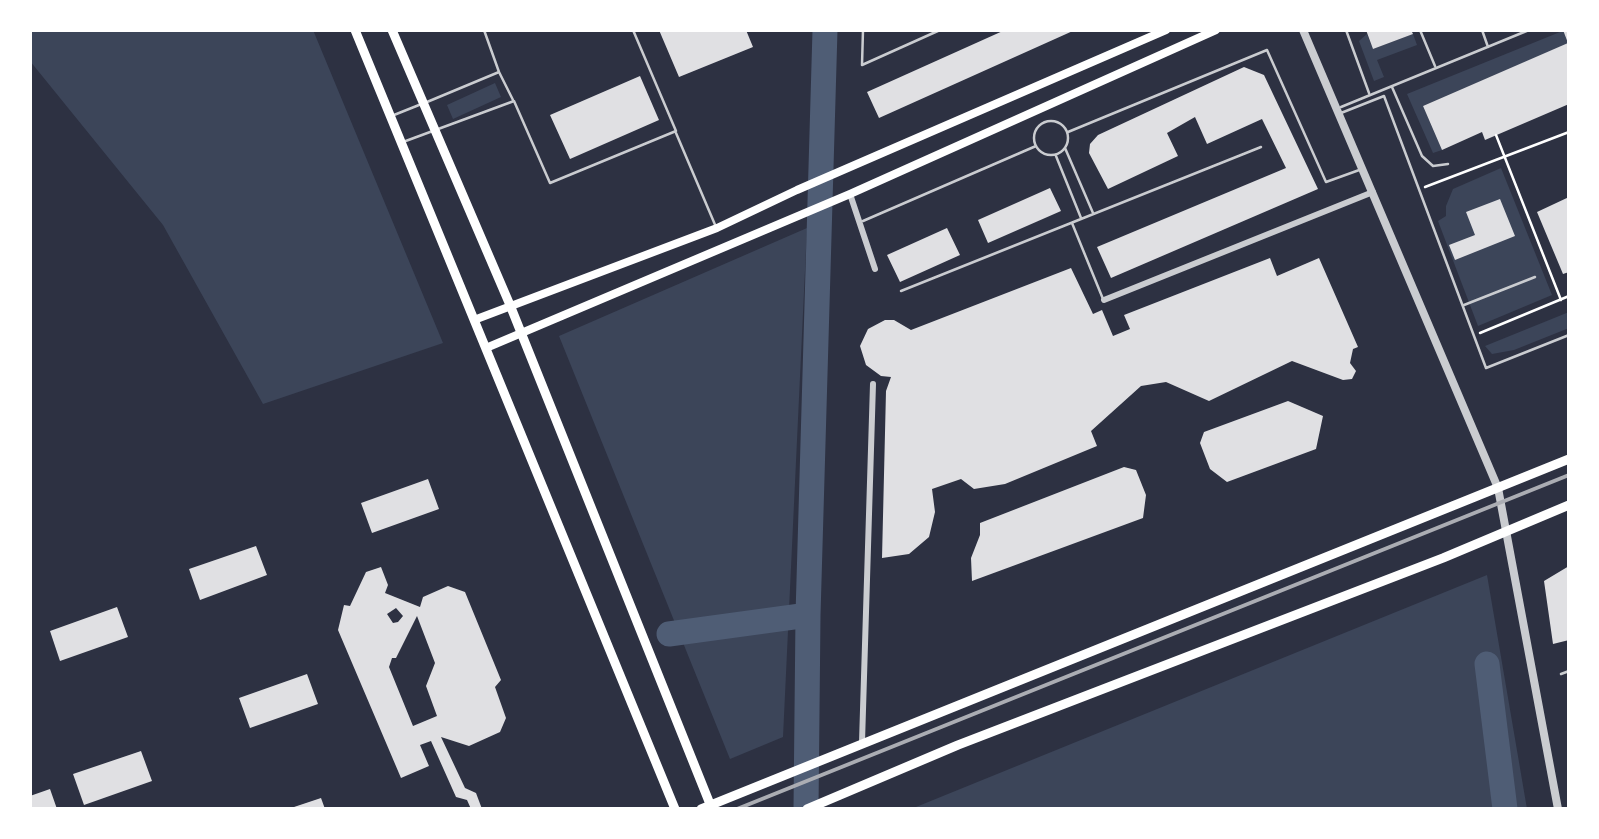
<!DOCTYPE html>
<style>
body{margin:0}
#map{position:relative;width:1599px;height:839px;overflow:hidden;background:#2d3142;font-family:"DejaVu Sans",sans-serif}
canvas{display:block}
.frame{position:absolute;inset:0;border:32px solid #fff;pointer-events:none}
</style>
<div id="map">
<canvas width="1599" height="839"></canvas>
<div class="frame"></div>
</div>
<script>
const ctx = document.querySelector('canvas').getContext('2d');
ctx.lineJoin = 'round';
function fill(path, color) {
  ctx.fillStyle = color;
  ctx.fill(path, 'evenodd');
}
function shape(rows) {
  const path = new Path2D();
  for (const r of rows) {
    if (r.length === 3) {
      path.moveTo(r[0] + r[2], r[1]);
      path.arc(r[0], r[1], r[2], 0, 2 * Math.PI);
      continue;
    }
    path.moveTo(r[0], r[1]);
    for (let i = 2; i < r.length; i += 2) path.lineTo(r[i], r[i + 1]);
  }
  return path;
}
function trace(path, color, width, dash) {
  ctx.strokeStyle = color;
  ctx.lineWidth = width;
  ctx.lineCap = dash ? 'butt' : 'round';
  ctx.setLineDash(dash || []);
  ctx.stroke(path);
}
fill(shape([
 [30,30,313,30,443,343,263,404,163,225,30,61],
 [1565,30,1569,43,1423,106,1442,150,1433,153,1407,94],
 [1367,34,1373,49,1413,34,1417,45,1377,60,1384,77,1374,81,1359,41],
 [495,83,501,97,453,119,447,105],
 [1501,168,1552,295,1478,326,1438,221,1446,216,1446,206,1453,189],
 [807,228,783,737,730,759,559,336],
 [1569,312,1569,328,1514,350,1492,354,1485,346],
 [1487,575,1527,809,911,809]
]), '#3c4559');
trace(shape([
 [669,634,808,615],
 [1487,664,1505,809],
 [806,809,808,615,825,30]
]), '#4f5d75', 25);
fill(shape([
 [659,30,746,30,753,47,679,77],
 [1005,30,1075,30,879,118,867,92],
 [1366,30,1411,30,1413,34,1373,49],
 [1563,30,1569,30,1569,104,1485,140,1482,132,1442,150,1423,106,1568,43],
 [1244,67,1264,75,1318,189,1111,278,1097,247,1286,168,1262,119,1207,144,1195,117,1167,133,1178,156,1108,189,1089,153,1090,144,1098,135],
 [640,76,659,120,570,159,550,115],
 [1050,188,1061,211,988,243,978,220],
 [1569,197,1569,272,1563,274,1537,212],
 [1500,199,1515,236,1455,260,1449,245,1475,235,1466,212],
 [947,228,960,255,900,282,887,255],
 [1270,258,1277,276,1319,258,1358,347,1353,349,1350,363,1356,371,1352,379,1343,380,1292,361,1209,401,1166,382,1141,386,1091,431,1097,446,1005,484,974,489,961,479,932,489,935,512,929,537,909,554,882,558,886,391,891,377,881,376,866,365,860,346,868,329,885,320,894,320,911,330,1071,268,1093,314,1102,310,1113,336,1130,329,1124,315],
 [1288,401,1323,416,1316,449,1227,482,1210,469,1200,443,1204,432],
 [1124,467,1136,470,1146,495,1143,518,972,581,971,558,980,535,980,523],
 [428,479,439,509,372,533,361,503],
 [256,546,267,575,200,600,189,569],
 [1569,566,1569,640,1553,644,1544,581],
 [381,567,388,585,385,593,420,607,423,597,448,586,465,592,501,680,495,687,506,718,500,732,469,746,441,737,465,788,476,793,482,809,471,809,467,800,456,797,431,741,420,745,429,766,401,778,338,630,344,605,350,606,366,572],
 [396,608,403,616,398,622,393,623,387,614],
 [417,616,435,663,426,686,437,716,413,726,389,667,392,658,396,658],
 [117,607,128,637,60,661,50,631],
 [307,674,318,704,250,728,239,698],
 [141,751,152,781,84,805,73,774],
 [50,789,57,809,30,809,30,796],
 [321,798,325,809,291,809,291,808]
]), '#e0e0e3');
trace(shape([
 [1496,135,1561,300],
 [1425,187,1569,132],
 [1480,333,1569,296]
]), '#fff', 2.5);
trace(shape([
 [863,30,862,65,940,30],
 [1346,30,1369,93],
 [1420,30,1435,66],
 [1482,30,1488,47],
 [499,72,513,100],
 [1392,87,1422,156,1433,166,1448,164],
 [427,102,499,72,484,30],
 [1341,107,1529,30],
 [1341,113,1384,96,1486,368,1569,335],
 [394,115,419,105],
 [1051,138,17],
 [1068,132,1267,50,1326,182,1362,169],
 [676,133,716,227],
 [403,142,514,101,550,183,676,131,633,30],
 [1065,148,1093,213],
 [1056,156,1081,218],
 [863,221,1036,146],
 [1072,223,1103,299],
 [901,291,1261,147],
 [1464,305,1535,277],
 [1561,674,1569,671]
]), '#caccd0', 2.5);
trace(shape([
 [850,194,875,269],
 [1104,300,1373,192],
 [862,742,873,384]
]), '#caccd0', 6);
trace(shape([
 [1303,30,1498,488,1558,809]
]), '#caccd0', 8);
trace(shape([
 [474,320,717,228,797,190,1166,30],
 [486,348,850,194,1216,30]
]), '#fff', 8);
trace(shape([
 [355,30,675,809],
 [392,30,510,305,712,809],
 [701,809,1569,459],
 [807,809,958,745,1443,558,1569,505]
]), '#fff', 9);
trace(shape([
 [737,809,1569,475]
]), '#abadb3', 4);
</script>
